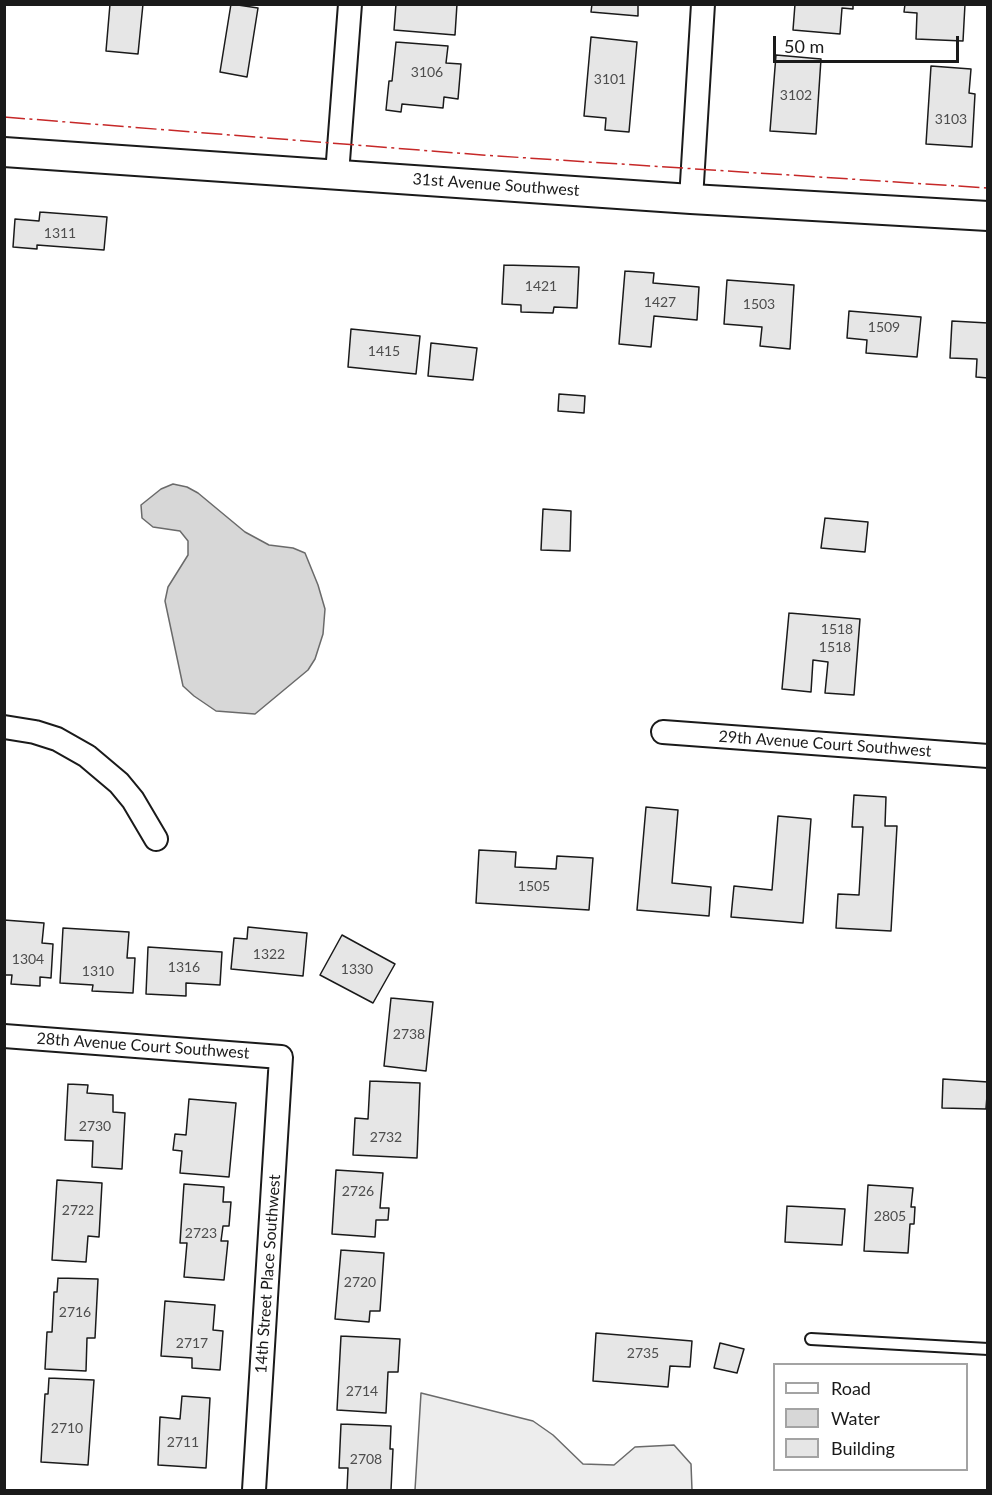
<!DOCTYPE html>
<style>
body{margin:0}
#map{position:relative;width:992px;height:1495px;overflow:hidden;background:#fff;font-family:Lato,sans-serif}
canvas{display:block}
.frame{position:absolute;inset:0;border:6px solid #1a1a1a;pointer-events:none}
.legend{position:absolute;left:773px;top:1363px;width:195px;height:108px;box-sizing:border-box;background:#fff;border:2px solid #a3a3a3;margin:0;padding:8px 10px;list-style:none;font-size:18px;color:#1a1a1a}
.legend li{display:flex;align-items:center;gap:12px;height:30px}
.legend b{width:30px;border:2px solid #a3a3a3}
.scale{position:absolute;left:773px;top:36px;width:186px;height:27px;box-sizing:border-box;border:3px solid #1a1a1a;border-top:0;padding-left:8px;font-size:18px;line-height:21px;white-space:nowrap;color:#1a1a1a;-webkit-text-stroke:4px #fff;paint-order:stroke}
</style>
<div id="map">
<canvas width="992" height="1495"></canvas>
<div class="frame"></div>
<ul class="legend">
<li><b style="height:8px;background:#fff"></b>Road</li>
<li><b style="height:16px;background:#d7d7d7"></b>Water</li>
<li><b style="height:16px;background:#e6e6e6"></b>Building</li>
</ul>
<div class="scale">50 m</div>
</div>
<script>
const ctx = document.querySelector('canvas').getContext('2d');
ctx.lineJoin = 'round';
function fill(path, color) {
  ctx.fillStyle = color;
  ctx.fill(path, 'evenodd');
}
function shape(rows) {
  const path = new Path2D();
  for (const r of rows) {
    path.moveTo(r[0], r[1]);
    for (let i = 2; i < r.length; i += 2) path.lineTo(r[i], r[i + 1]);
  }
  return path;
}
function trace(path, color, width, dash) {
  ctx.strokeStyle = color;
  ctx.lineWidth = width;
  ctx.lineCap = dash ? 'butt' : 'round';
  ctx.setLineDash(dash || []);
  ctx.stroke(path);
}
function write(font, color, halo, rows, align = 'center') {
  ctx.font = font + ' Lato,sans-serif';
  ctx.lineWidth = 4.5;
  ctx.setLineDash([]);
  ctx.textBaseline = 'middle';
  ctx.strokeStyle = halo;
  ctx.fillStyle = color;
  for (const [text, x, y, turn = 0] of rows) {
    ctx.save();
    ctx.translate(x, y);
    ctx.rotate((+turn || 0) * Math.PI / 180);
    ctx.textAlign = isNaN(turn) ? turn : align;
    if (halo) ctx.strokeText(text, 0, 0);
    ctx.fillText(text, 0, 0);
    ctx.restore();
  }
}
const built = shape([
 [421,1393,533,1421,553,1435,583,1464,614,1465,635,1447,674,1445,691,1464,692,1490,415,1490,421,1393]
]);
fill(built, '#ededed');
trace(built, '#6a6a6a', 1.5);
const water = shape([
 [173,484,187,487,198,493,245,532,269,545,293,548,305,553,318,585,325,609,323,634,315,659,308,670,255,714,216,711,194,696,183,686,165,601,168,587,188,555,188,541,180,531,153,527,142,518,141,505,161,489,173,484]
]);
fill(water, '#d7d7d7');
trace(water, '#6a6a6a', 1.5);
const building = shape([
 [110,4,143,4,138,54,106,51,110,4],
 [231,4,258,8,247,77,220,72,231,4],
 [396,4,457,4,455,35,394,30,396,4],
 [592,4,638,4,638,16,591,12,592,4],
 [795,4,853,4,853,9,842,8,840,34,793,30,795,4],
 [905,4,965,4,963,41,916,39,917,13,904,12,905,4],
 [591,37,637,42,629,132,605,130,606,118,584,116,591,37],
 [396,42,448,46,446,63,461,64,458,99,444,97,443,108,402,104,401,112,386,110,389,81,392,81,396,42],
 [776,55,821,59,816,134,770,131,776,55],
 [931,66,971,69,969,93,975,94,972,147,926,144,931,66],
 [40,212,107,217,104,250,37,245,37,249,13,247,15,219,39,221,40,212],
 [504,265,579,267,577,308,554,307,553,313,521,312,521,305,502,304,504,265],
 [625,271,654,273,653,283,699,287,697,320,654,316,651,347,619,344,625,271],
 [727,280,794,285,790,349,760,346,762,327,724,324,727,280],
 [849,311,921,317,917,357,866,353,867,340,847,338,849,311],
 [952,321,988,323,988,378,976,377,977,359,950,358,952,321],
 [351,329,420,336,416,374,348,367,351,329],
 [431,343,477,348,473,380,428,376,431,343],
 [559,394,585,396,584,413,558,411,559,394],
 [543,509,571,511,570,551,541,550,543,509],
 [825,518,868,522,865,552,821,548,825,518],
 [789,613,860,619,854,695,825,693,828,662,813,660,811,692,782,689,789,613],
 [854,795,886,797,885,826,897,826,891,931,836,928,838,894,859,895,863,827,852,827,854,795],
 [646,807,678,810,672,883,711,887,709,916,637,910,646,807],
 [778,816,811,819,803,923,731,917,734,886,772,890,778,816],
 [479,850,516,852,515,867,556,869,557,856,593,858,589,910,476,903,479,850],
 [4,920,44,923,42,943,53,944,51,978,40,977,40,986,11,984,12,975,4,975,4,920],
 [248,927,307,933,303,976,231,969,234,938,247,939,248,927],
 [63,928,129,932,127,958,135,958,133,993,92,991,93,985,60,983,63,928],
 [342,935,395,964,373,1003,320,975,342,935],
 [148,947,222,952,220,985,186,983,186,996,146,994,148,947],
 [391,998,433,1002,426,1071,384,1066,391,998],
 [943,1079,988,1082,986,1109,942,1108,943,1079],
 [370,1081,420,1083,417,1158,353,1155,355,1118,368,1119,370,1081],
 [68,1084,88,1085,87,1093,113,1095,113,1112,125,1113,122,1169,92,1167,93,1141,65,1140,68,1084],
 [189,1099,236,1103,229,1177,180,1173,182,1151,173,1150,175,1134,186,1135,189,1099],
 [336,1170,383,1173,380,1208,389,1208,388,1220,376,1220,375,1237,332,1234,336,1170],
 [57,1180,102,1183,99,1237,88,1236,86,1262,52,1260,57,1180],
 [184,1184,224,1187,223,1202,231,1202,229,1226,223,1226,221,1241,228,1241,224,1280,184,1277,187,1243,180,1243,184,1184],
 [868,1185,913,1188,911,1207,915,1207,914,1224,910,1224,908,1253,864,1251,868,1185],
 [787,1206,845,1209,842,1245,785,1242,787,1206],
 [341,1250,384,1253,380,1311,370,1311,369,1322,335,1319,341,1250],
 [58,1278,98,1279,95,1338,87,1338,86,1371,45,1369,47,1332,52,1332,54,1292,57,1292,58,1278],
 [165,1301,215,1305,213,1330,223,1331,220,1370,192,1368,192,1358,161,1356,165,1301],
 [596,1333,692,1341,690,1367,670,1366,668,1387,593,1381,596,1333],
 [341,1336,400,1339,398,1372,388,1372,386,1413,337,1410,341,1336],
 [720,1343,744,1349,737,1373,714,1368,720,1343],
 [49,1378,94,1380,88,1465,41,1462,45,1394,48,1394,49,1378],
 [182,1396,210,1398,206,1468,158,1465,160,1417,180,1419,182,1396],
 [341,1424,391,1426,390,1449,393,1449,391,1490,347,1490,348,1468,339,1468,341,1424]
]);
fill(building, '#e6e6e6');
trace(building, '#1a1a1a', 1.5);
const service = shape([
 [811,1339,988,1349]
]);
const minor = shape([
 [337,174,350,4],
 [691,199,703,4],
 [4,727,35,732,57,739,87,756,119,783,133,800,156,839],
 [663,732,988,756],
 [4,1036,281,1057,254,1490]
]);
const tertiary = shape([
 [4,152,691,199,988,216]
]);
trace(service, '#1a1a1a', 14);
trace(minor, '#1a1a1a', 26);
trace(tertiary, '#1a1a1a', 32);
trace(service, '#fff', 10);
trace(minor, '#fff', 22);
trace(tertiary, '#fff', 28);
trace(shape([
 [4,117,482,155,988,188]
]), '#c62828', 1.5, [21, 4.5, 3, 4.5]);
write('14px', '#4d4d4d', null, [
 ["3106",427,72],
 ["3101",610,79],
 ["3102",796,95],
 ["3103",951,119],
 ["1311",60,233],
 ["1421",541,286],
 ["1427",660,302],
 ["1503",759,304],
 ["1509",884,327],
 ["1415",384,351],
 ["1518",837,629],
 ["1518",835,647],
 ["1505",534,886],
 ["1322",269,954],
 ["1304",28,959],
 ["1316",184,967],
 ["1330",357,969],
 ["1310",98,971],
 ["2738",409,1034],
 ["2730",95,1126],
 ["2732",386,1137],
 ["2726",358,1191],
 ["2722",78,1210],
 ["2805",890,1216],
 ["2723",201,1233],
 ["2720",360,1282],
 ["2716",75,1312],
 ["2717",192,1343],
 ["2735",643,1353],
 ["2714",362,1391],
 ["2710",67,1428],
 ["2711",183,1442],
 ["2708",366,1459]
]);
write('16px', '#1a1a1a', '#fff', [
 ["31st Avenue Southwest",496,185,4],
 ["29th Avenue Court Southwest",825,744,4],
 ["28th Avenue Court Southwest",143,1046,4],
 ["14th Street Place Southwest",268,1274,-86]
]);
</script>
